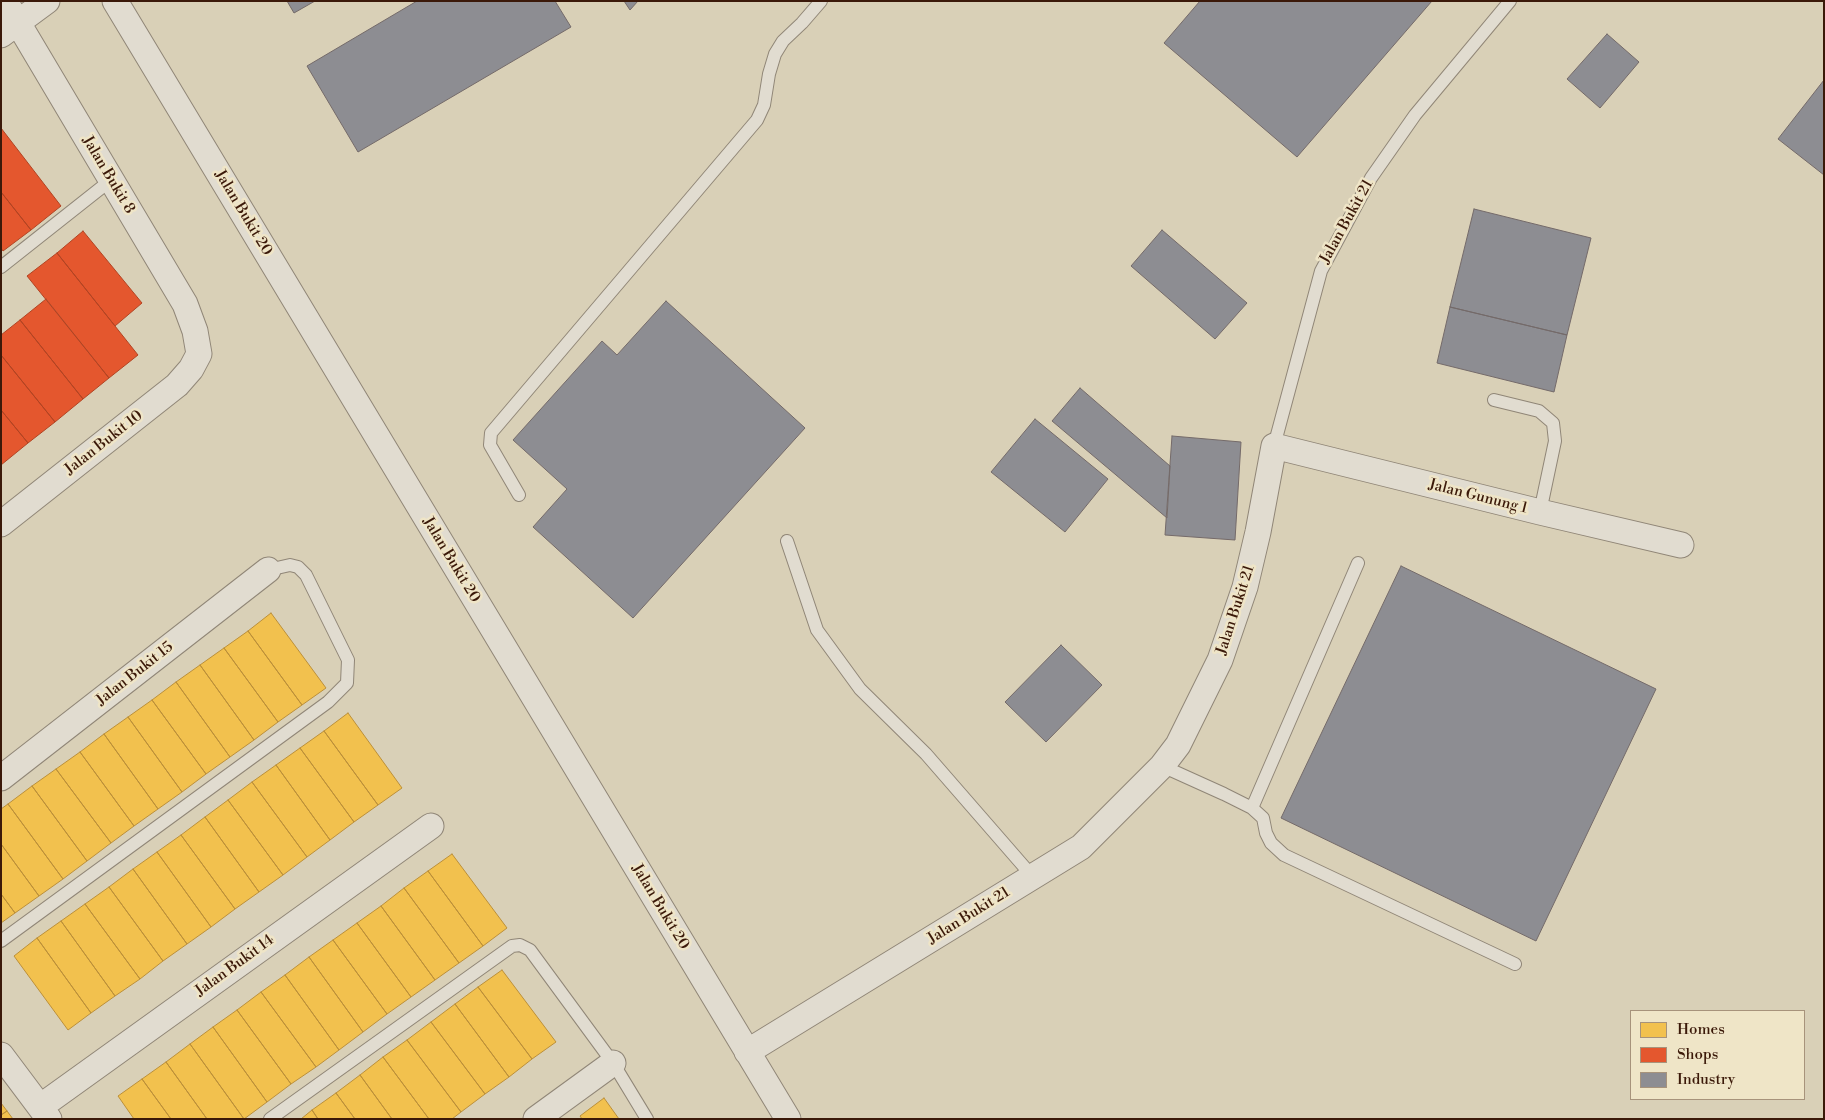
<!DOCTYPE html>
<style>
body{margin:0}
#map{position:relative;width:1825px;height:1120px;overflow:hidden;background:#d9d0b7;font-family:"Libre Bodoni",serif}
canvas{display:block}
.frame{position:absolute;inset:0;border:2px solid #3b1909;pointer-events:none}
.legend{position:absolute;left:1630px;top:1010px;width:175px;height:90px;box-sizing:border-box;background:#efe5c7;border:1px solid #a7937b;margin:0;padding:6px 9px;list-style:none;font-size:15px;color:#3b1909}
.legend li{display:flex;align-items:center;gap:10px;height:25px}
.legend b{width:25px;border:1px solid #a7937b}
</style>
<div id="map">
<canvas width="1825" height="1120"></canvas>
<div class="frame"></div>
<ul class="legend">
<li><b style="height:14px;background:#f2c14e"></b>Homes</li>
<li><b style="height:14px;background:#e4572e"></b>Shops</li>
<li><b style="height:14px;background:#8d8d92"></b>Industry</li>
</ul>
</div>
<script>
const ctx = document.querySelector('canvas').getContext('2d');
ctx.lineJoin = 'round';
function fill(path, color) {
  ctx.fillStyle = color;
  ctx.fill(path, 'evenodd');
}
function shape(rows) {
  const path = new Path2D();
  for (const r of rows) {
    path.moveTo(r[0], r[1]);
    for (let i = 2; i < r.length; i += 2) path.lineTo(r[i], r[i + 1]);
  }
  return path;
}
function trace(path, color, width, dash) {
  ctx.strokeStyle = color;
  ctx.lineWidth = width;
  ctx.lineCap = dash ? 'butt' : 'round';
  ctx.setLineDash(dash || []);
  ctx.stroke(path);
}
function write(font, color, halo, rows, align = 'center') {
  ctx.font = font + ' "Libre Bodoni",serif';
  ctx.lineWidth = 5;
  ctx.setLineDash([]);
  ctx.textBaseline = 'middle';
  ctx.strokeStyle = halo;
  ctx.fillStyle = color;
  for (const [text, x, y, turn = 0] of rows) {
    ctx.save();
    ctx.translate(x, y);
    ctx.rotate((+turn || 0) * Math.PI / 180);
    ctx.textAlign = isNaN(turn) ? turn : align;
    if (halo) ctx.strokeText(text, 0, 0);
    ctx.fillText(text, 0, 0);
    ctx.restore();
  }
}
const homes = shape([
 [271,613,326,688,302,705,248,631,271,613],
 [248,631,302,705,278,722,224,648,248,631],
 [224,648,278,722,254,740,200,665,224,648],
 [200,665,254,740,230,757,176,682,200,665],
 [176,682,230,757,206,774,152,700,176,682],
 [152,700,206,774,182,792,128,717,152,700],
 [348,713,402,788,378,805,324,731,348,713],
 [128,717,182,792,158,809,104,734,128,717],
 [324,731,378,805,354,822,300,748,324,731],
 [104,734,158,809,134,826,80,752,104,734],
 [300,748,354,822,330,840,276,765,300,748],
 [80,752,134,826,111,843,56,769,80,752],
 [276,765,330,840,307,857,252,782,276,765],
 [56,769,111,843,87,861,32,786,56,769],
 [252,782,307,857,283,875,228,800,252,782],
 [32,786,87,861,63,879,8,804,32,786],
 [228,800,283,875,259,892,205,817,228,800],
 [8,804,63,879,39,896,1,844,1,809,8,804],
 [205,817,259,892,235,909,181,835,205,817],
 [181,835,235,909,211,927,157,852,181,835],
 [1,844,39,896,15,913,1,894,1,844],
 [157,852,211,927,187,944,133,869,157,852],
 [452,854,507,928,483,946,428,871,452,854],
 [133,869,187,944,163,961,109,887,133,869],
 [428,871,483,946,459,963,404,888,428,871],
 [109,887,163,961,140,979,85,904,109,887],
 [404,888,459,963,435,980,381,906,404,888],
 [1,894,15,913,1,923,1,894],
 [85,904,140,979,115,996,61,921,85,904],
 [381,906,435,980,411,997,357,923,381,906],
 [61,921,115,996,91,1013,37,938,61,921],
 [357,923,411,997,387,1014,333,940,357,923],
 [37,938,91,1013,68,1030,14,956,37,938],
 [333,940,387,1014,363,1032,309,957,333,940],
 [309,957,363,1032,339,1050,285,975,309,957],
 [502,970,556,1042,532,1059,478,987,502,970],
 [285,975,339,1050,316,1067,261,992,285,975],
 [478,987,532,1059,509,1077,455,1004,478,987],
 [261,992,316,1067,291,1084,237,1010,261,992],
 [455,1004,509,1077,485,1094,431,1022,455,1004],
 [237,1010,291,1084,267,1102,213,1027,237,1010],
 [431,1022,485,1094,461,1112,407,1040,431,1022],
 [213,1027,267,1102,244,1119,190,1044,213,1027],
 [407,1040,461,1112,452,1119,429,1119,383,1057,407,1040],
 [190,1044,244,1119,207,1119,166,1062,190,1044],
 [383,1057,429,1119,392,1119,360,1075,383,1057],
 [166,1062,207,1119,171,1119,142,1079,166,1062],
 [360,1075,392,1119,355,1119,336,1093,360,1075],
 [142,1079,171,1119,134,1119,118,1096,142,1079],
 [336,1093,355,1119,318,1119,312,1110,336,1093],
 [604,1098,619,1119,582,1119,580,1116,604,1098],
 [1,1103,7,1111,1,1115,1,1103],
 [312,1110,318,1119,301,1119,312,1110],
 [7,1111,13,1119,1,1119,1,1115,7,1111]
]);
fill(homes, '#f2c14e');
trace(homes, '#bb8f39', 1);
const shops = shape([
 [1,128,61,206,31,230,1,192,1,128],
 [1,192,31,230,3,251,1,248,1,192],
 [83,231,142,303,115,326,57,253,83,231],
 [57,253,138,355,109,378,27,276,57,253],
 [46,299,109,378,83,399,20,320,46,299],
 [20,320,83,399,55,422,1,355,1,335,20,320],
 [1,355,55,422,28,443,1,410,1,355],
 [1,410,28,443,1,465,1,410]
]);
fill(shops, '#e4572e');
trace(shops, '#b14423', 1);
const industry = shape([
 [287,1,315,1,294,13,287,1],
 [417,1,555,1,571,27,358,152,307,66,417,1],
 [624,1,638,1,630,10,624,1],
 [1200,1,1432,1,1297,157,1164,43,1200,1],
 [1607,34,1639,62,1600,108,1567,79,1607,34],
 [1824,80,1824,175,1778,139,1824,80],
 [1474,209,1591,238,1567,335,1450,307,1474,209],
 [1162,230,1247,303,1215,339,1131,266,1162,230],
 [666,301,805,428,633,618,533,527,567,489,513,440,602,341,617,355,666,301],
 [1450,307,1567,335,1554,392,1437,363,1450,307],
 [1080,388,1170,466,1167,518,1052,421,1080,388],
 [1035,419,1108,479,1065,532,991,472,1035,419],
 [1172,436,1241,442,1235,540,1165,535,1172,436],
 [1401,566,1656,689,1536,941,1281,818,1401,566],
 [1061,645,1102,685,1046,742,1005,702,1061,645]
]);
fill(industry, '#8d8d92');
trace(industry, '#746a69', 1);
const lane = shape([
 [1,267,111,180],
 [1494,400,1539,411,1553,423,1555,441,1540,512],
 [1274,446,1321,271,1371,178,1415,115,1510,1],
 [519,495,490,445,491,433,757,120,764,105,769,74,775,54,783,41,802,23,821,1],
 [787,541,817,630,860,689,926,754,1033,877],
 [1162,766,1224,794,1252,808,1263,818,1266,833,1271,843,1284,855,1515,964],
 [1252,808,1358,563],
 [1,941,328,702,347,683,348,660,306,575,298,567,290,565,268,570],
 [270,1119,512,946,520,945,530,950,613,1063,647,1119]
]);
const street = shape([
 [115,1,788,1119],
 [1,35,47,1],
 [1,524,177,385,191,369,199,354,195,331,185,304,5,1],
 [1,778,268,570],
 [747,1052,1081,847,1162,766,1178,745,1220,660,1245,587,1258,532,1274,446,1540,512,1681,545],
 [1,1055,49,1119],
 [40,1107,431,826],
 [536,1119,613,1063]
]);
trace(lane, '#908677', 14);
trace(street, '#908677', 27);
trace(lane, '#e1dcd0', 12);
trace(street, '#e1dcd0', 25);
write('15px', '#3b1909', '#efe5c7', [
 ["Jalan Bukit 8",108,175,59],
 ["Jalan Bukit 20",243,213,59],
 ["Jalan Bukit 21",1347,222,-61],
 ["Jalan Bukit 10",104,443,-38],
 ["Jalan Gunung 1",1478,497,14],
 ["Jalan Bukit 20",451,560,59],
 ["Jalan Bukit 21",1236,610,-72],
 ["Jalan Bukit 15",135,674,-38],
 ["Jalan Bukit 20",660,907,59],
 ["Jalan Bukit 21",969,916,-32],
 ["Jalan Bukit 14",235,966,-36]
]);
</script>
